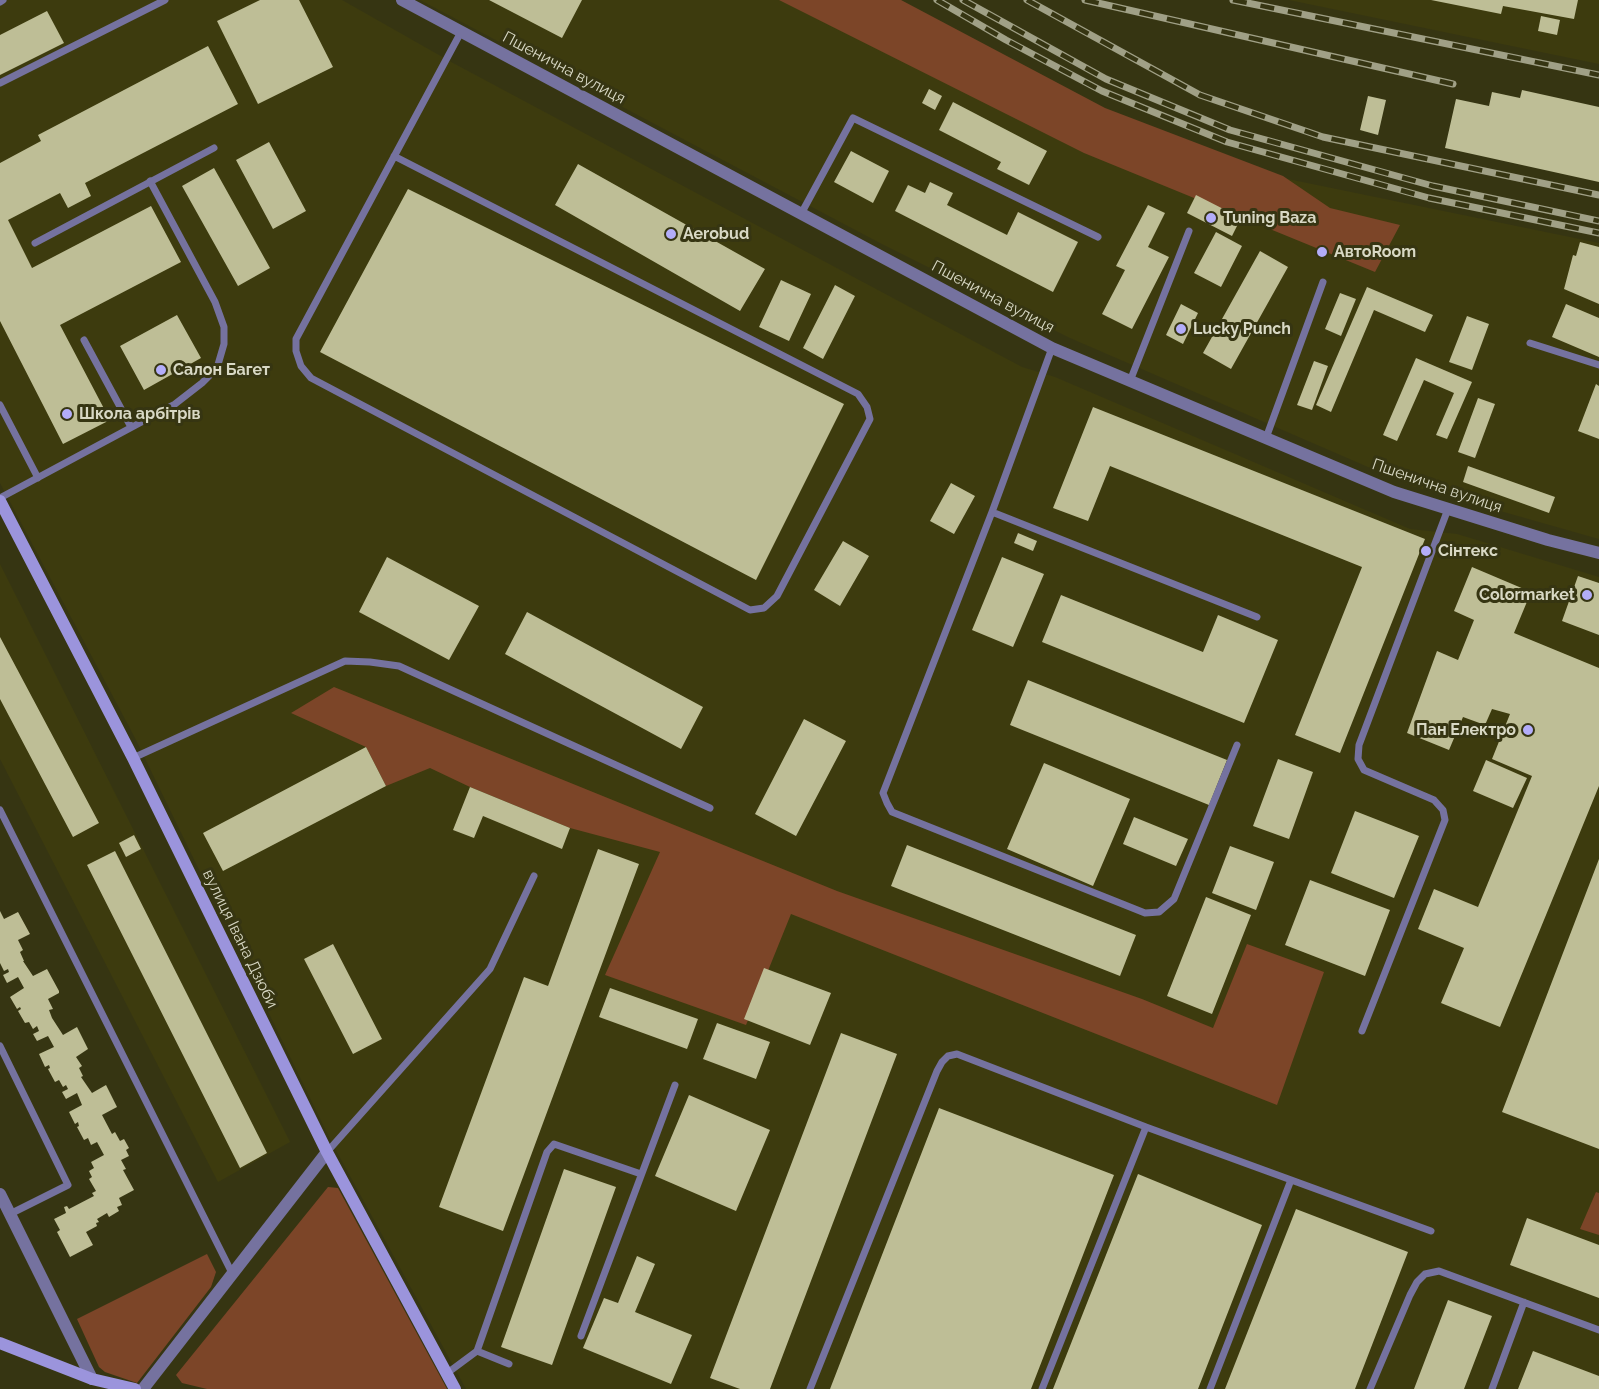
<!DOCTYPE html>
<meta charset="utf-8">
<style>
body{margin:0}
canvas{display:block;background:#363512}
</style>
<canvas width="1599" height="1389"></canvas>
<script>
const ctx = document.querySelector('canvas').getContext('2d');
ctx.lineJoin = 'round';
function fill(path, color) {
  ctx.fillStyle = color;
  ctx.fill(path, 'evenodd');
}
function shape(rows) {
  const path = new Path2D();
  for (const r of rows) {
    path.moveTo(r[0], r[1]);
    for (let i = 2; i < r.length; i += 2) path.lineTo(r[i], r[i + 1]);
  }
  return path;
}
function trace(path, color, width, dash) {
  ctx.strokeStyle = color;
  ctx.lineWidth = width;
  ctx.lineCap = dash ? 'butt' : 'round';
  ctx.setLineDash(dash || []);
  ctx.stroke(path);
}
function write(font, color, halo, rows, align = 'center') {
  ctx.font = font + ' Raleway,sans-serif';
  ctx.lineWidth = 6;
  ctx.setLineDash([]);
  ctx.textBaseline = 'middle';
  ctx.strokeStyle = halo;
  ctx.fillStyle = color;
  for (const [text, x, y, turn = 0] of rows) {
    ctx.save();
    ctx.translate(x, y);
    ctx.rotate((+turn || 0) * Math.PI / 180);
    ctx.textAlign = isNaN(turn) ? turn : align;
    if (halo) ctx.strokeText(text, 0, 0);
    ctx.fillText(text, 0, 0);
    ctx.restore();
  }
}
fill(shape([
 [0,0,342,0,453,63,1022,367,1055,377,1410,529,1457,534,1599,577,1599,1389,466,1389,331,1141,135,738,0,483],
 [420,0,859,0,1239,169,1599,243,1599,539,1412,486,1070,338,880,243],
 [1289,0,1599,0,1599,64],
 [0,564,290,1142,218,1182,0,759]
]), '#3d3b0e');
fill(shape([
 [779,0,901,0,1105,108,1283,176,1330,208,1400,225,1375,272,1084,153],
 [334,687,837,891,1142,999,1213,1028,1247,944,1324,972,1277,1105,791,914,746,1025,605,975,660,852,570,828,470,787,430,768,386,786,366,747,291,713],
 [328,1187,338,1188,447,1389,207,1389,182,1383,176,1375],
 [1596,1192,1599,1193,1599,1235,1580,1229],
 [207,1254,216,1272,211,1287,137,1383,105,1372,99,1367,77,1319]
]), '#7c4528');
fill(shape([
 [260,0,299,0,333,67,258,104,217,21],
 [489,0,582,0,562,38],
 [1431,0,1578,0,1574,19,1503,6,1501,14],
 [47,11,64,43,0,75,0,35],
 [1541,16,1560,20,1557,35,1538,31],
 [208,46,238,104,85,183,91,196,68,208,60,193,8,220,32,268,151,206,181,262,60,325,110,420,63,444,0,321,0,163,41,141,38,135],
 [929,89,942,96,935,110,922,103],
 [1522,90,1599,107,1599,182,1445,148,1456,99,1489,106,1492,92,1520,98],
 [1368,96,1386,100,1378,135,1360,130],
 [953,102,1047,151,1029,185,997,169,1001,162,939,130],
 [269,142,306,211,273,229,236,160],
 [851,151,889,171,873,203,834,182],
 [578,164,765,269,740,311,555,205],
 [214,168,270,268,238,286,182,186],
 [930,182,953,193,947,205,1007,235,1018,212,1078,242,1053,292,895,211,908,185,925,193],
 [408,189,844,404,756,580,320,352],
 [1196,195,1241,218,1232,236,1187,213],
 [1148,205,1165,213,1148,247,1169,257,1132,329,1102,314,1125,270,1116,266],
 [1216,232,1242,246,1221,287,1194,273],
 [1580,242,1599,247,1599,304,1564,289,1573,255,1576,256],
 [1260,251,1288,267,1231,369,1203,353],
 [781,280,811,294,789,341,759,327],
 [835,285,855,296,823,359,803,348],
 [1367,287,1433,315,1425,332,1374,310,1331,412,1316,405],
 [1340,293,1356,299,1341,336,1325,329],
 [1181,304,1198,313,1183,344,1166,335],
 [1566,304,1599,318,1599,357,1552,337],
 [177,315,201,358,144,390,120,346],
 [1467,316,1489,324,1472,370,1449,362],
 [1416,358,1472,382,1447,439,1436,435,1454,393,1424,380,1397,441,1383,435],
 [1314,361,1328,366,1312,410,1297,405],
 [1596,384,1599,386,1599,439,1578,431],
 [1478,398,1495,404,1475,458,1458,452],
 [1093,407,1425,539,1340,753,1295,735,1362,567,1110,466,1088,521,1053,508],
 [1468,466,1555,497,1549,513,1463,482],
 [951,483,975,496,954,534,930,521],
 [1018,533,1037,541,1033,551,1014,543],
 [843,541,869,556,840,606,814,590],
 [387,557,479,606,449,660,359,612],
 [1002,557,1044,574,1013,647,972,630],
 [1472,567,1531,592,1514,633,1599,668,1599,786,1500,1027,1441,1003,1464,948,1418,929,1434,889,1478,907,1532,776,1492,759,1510,714,1492,709,1485,725,1463,717,1449,750,1407,733,1437,651,1458,660,1474,620,1454,611],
 [1578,576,1599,583,1599,635,1562,621],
 [1061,595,1203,652,1218,615,1278,640,1244,723,1042,642],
 [527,612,703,707,681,749,505,654],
 [0,637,99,823,73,837,0,699],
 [1028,680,1227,760,1209,805,1010,725],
 [804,719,846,741,796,836,755,814],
 [366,747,386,786,223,871,203,833],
 [1278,759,1313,772,1289,839,1253,826],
 [1486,760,1527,778,1513,808,1473,791],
 [1044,763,1130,799,1093,886,1007,849],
 [470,787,570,828,562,849,483,816,474,838,453,830],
 [1355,811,1419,836,1394,898,1331,873],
 [1134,817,1188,839,1176,866,1123,844],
 [134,835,141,849,126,857,119,843],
 [907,845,1136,935,1120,976,891,886],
 [1230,846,1274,862,1256,910,1212,893],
 [598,849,639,864,503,1231,439,1207,524,977,548,986],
 [115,851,267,1153,240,1168,87,865],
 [1599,859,1599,1149,1502,1112],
 [1310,880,1390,910,1365,976,1285,945],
 [1206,897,1251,915,1212,1014,1167,996],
 [0,911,4,919,18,912,30,934,18,940,23,950,20,952,24,961,23,961,33,976,47,969,59,991,59,993,48,999,53,1009,49,1010,52,1018,63,1035,77,1027,88,1049,76,1057,82,1066,79,1068,83,1076,81,1077,92,1093,106,1085,117,1107,102,1115,112,1134,115,1132,120,1141,124,1139,129,1148,126,1150,129,1156,121,1160,126,1169,123,1170,134,1190,119,1198,122,1205,117,1207,119,1211,109,1217,107,1213,97,1219,99,1222,96,1223,97,1226,86,1232,93,1245,70,1257,57,1232,60,1230,54,1219,66,1213,64,1207,67,1206,69,1209,94,1196,92,1193,96,1191,89,1179,92,1177,89,1171,94,1168,91,1162,104,1155,97,1142,91,1145,88,1138,84,1140,77,1127,79,1126,78,1122,75,1124,69,1112,82,1105,77,1093,66,1099,62,1092,68,1089,66,1085,63,1087,59,1080,55,1082,48,1069,50,1068,49,1065,45,1067,39,1054,54,1047,48,1036,37,1041,33,1034,39,1031,37,1026,33,1029,29,1022,25,1023,18,1011,21,1009,20,1007,17,1009,10,997,24,988,18,977,7,983,3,975,9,972,8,969,4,971,0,963],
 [333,944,382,1039,353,1054,304,959],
 [764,968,831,993,810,1045,744,1019],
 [610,988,698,1019,687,1049,599,1017],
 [717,1023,770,1042,756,1079,703,1059],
 [841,1033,897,1054,770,1389,740,1389,710,1378],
 [689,1095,770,1130,736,1211,655,1176],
 [939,1108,1114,1175,1031,1389,830,1389],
 [564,1169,616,1187,552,1365,501,1347],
 [1138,1174,1262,1225,1198,1389,1053,1389],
 [1296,1209,1408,1252,1355,1389,1225,1389],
 [1527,1218,1599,1245,1599,1298,1510,1265],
 [637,1256,655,1264,635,1312,692,1335,671,1384,583,1348,604,1298,618,1303],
 [1448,1300,1492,1316,1464,1389,1414,1389],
 [1533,1351,1599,1376,1599,1389,1518,1389]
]), '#bebe96');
trace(shape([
 [0,2,3,0],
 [0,83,165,0],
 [394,156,858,394,867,407,870,419,777,596,764,608,750,610,311,378,301,366,296,351,296,339,461,32],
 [801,214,853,118,1098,237],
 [35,243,214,148],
 [84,340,131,427],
 [1530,343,1599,365],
 [1052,348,992,512,883,793,887,803,892,812,1145,913,1159,912,1174,899,1237,745],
 [1130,381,1189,231],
 [0,405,38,478],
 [1266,438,1323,282],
 [0,498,175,404,202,383,217,368,224,344,224,327,215,302,150,181],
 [992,512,1257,617],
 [133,758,345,661,370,662,399,666,710,808],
 [0,810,233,1275],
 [1362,1031,1445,820,1443,810,1434,800,1364,770,1358,759,1359,745,1448,509],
 [0,1046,68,1185,10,1214],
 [327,1152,490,969,534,876],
 [581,1336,675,1085],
 [477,1351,509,1364],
 [446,1374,477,1351,547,1152,554,1144,641,1174],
 [810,1389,937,1071,942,1062,948,1056,957,1054,1146,1127],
 [1042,1389,1146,1127,1431,1231],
 [1210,1389,1291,1180],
 [1370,1389,1410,1295,1417,1282,1425,1274,1439,1271,1599,1330],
 [1492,1389,1524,1302]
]), '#75729f', 7);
trace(shape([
 [402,0,1052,348,1394,492,1548,540,1599,553],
 [0,1194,92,1379]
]), '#75729f', 12);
trace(shape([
 [143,1389,327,1152]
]), '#75729f', 12);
trace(shape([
 [0,501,133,758,327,1152,455,1389],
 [0,1343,92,1379,135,1389]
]), '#9b94dc', 12);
const rail = shape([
 [937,0,1006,40,1102,91,1227,142,1429,198,1599,233],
 [963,0,1106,79,1230,130,1433,186,1599,221],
 [1027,0,1200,95,1323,137,1599,195],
 [1085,0,1453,84],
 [1233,0,1599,75]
]);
trace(rail, '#a0a086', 7);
trace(rail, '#363512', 4.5, [14]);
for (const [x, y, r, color] of [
 [1211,218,6,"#b3adf9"],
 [671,234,6,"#b3adf9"],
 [1322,252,6,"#b3adf9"],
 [1181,329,6,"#b3adf9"],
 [161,370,6,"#b3adf9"],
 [67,414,6,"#b3adf9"],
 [1426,551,6,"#b3adf9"],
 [1587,595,6,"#b3adf9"],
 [1528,730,6,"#b3adf9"]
]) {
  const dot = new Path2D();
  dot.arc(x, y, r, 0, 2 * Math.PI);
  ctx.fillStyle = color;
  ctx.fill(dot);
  trace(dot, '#363512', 2);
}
write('16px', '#d8d8c4', '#363512', [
 ["Пшенична вулиця",564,68,28],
 ["Пшенична вулиця",993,297,28],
 ["Пшенична вулиця",1437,486,19],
 ["вулиця Івана Дзюби",240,939,64]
]);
write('bold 16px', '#d8d8c4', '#363512', [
 ["Tuning Baza",1223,218],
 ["Aerobud",683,234],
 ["АвтоRoom",1334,252],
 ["Lucky Punch",1193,329],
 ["Салон Багет",173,370],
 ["Школа арбітрів",79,414],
 ["Сінтекс",1438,551],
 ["Colormarket",1575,595,"right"],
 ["Пан Електро",1516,730,"right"]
], 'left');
</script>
